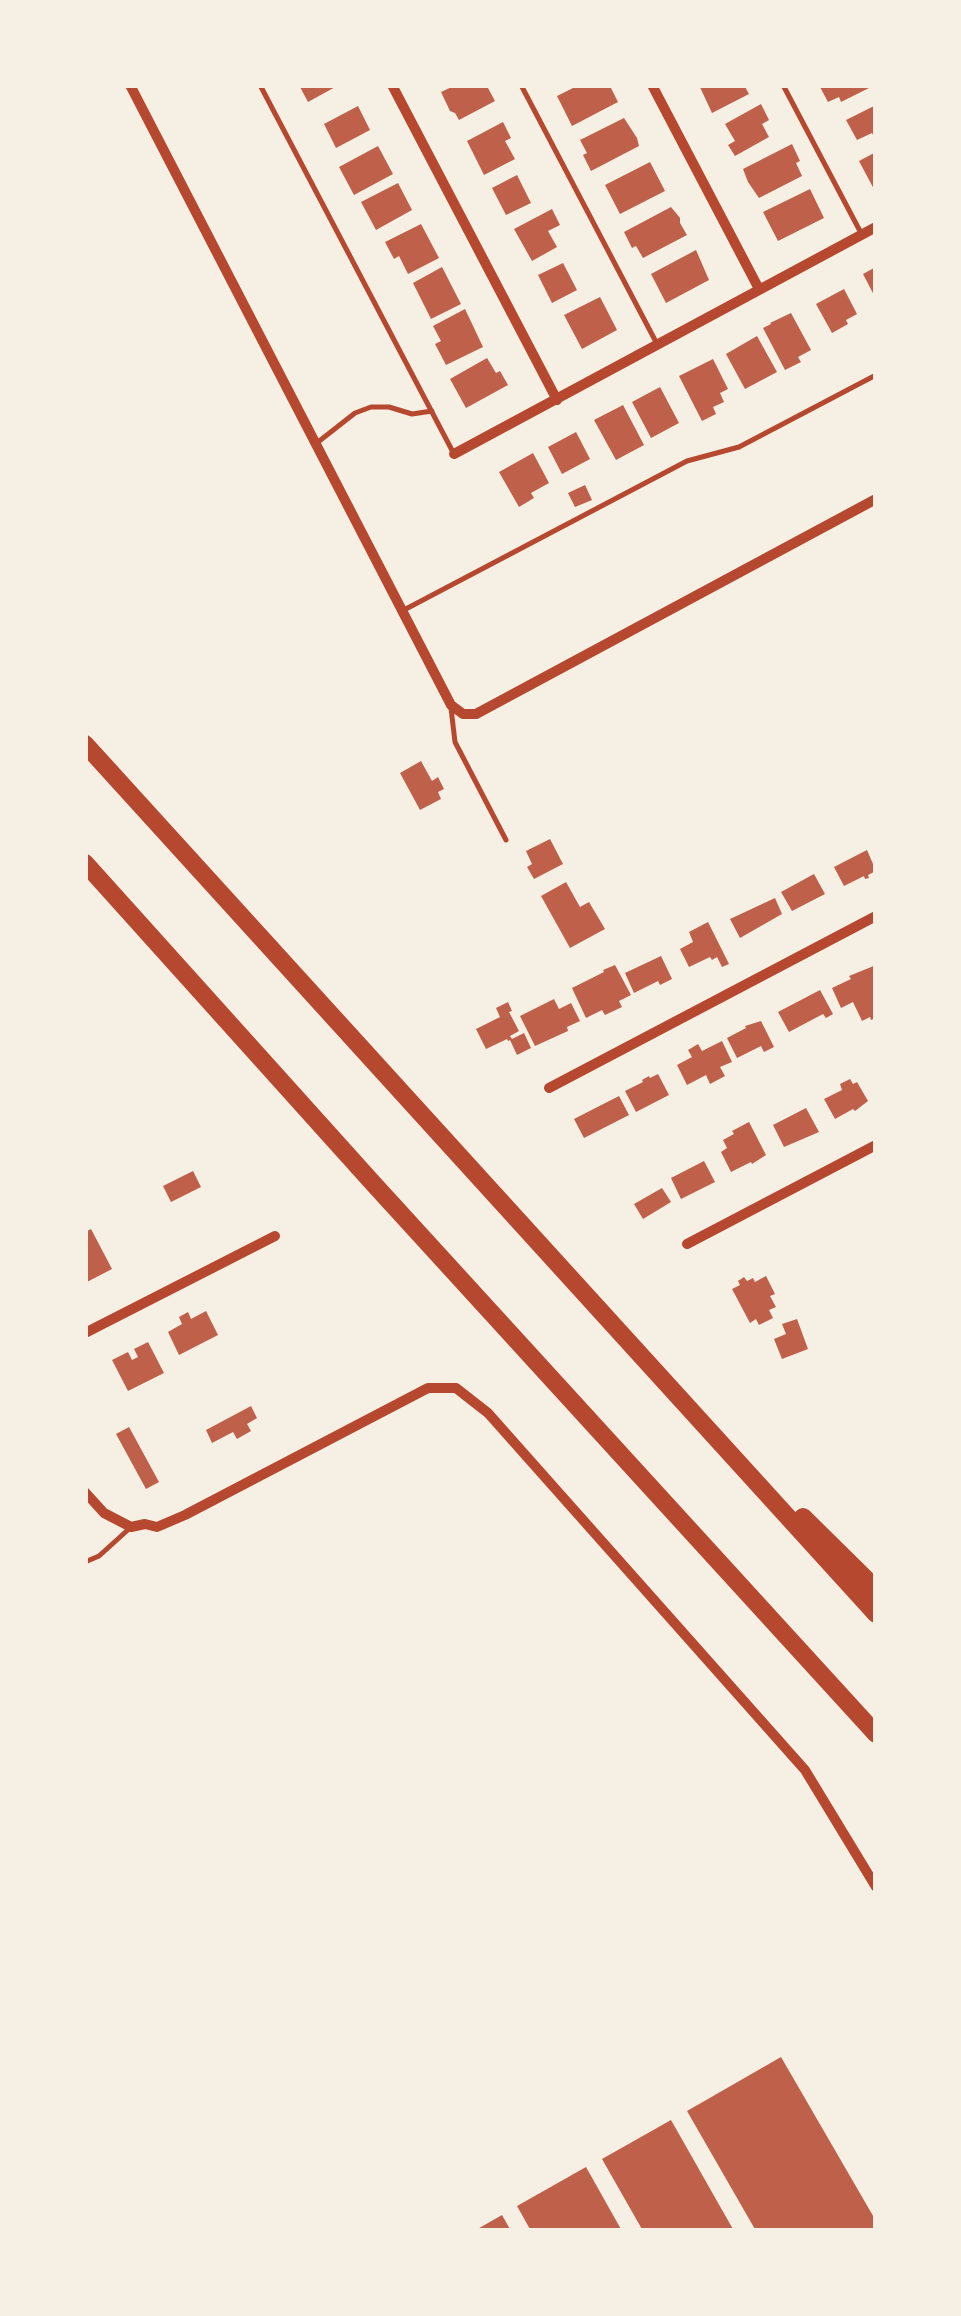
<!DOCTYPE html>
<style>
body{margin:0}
#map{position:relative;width:961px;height:2316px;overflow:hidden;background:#f6efe4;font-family:Commissioner,sans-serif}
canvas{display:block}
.frame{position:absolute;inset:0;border:88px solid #f6efe4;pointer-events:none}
</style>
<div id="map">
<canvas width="961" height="2316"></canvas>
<div class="frame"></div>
</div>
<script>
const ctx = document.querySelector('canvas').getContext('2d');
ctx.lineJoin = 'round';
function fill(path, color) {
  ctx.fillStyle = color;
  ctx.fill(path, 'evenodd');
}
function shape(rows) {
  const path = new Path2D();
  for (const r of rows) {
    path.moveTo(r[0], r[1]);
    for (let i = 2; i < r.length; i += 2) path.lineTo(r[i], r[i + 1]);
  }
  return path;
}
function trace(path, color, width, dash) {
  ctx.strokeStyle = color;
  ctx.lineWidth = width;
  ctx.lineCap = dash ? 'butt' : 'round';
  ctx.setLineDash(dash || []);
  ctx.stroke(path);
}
fill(shape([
 [299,85,339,85,308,102],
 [456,85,494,85,488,88,495,101,459,120,455,113,450,111,441,92],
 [579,85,610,86,618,102,572,126,557,96],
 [699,85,744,85,749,94,712,113],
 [824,85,875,85,841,102,839,97,828,102,820,87],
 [761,104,769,120,762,124,769,137,735,156,728,145,735,141,725,124],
 [876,105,876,141,872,133,857,140,846,120],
 [358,106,370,130,336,148,324,124],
 [624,118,637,138,639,146,591,171,583,155,587,153,580,140],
 [503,122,511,138,505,141,515,159,484,175,467,141],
 [792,144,800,161,796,163,802,176,759,198,748,182,743,169],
 [378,146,393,174,354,195,339,167],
 [876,152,876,193,859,161],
 [650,162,665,191,620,214,605,185],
 [517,175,531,203,506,215,492,188],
 [398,183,412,210,376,230,361,202],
 [810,189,824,218,778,241,763,212],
 [671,207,680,218,680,223,687,235,643,258,636,246,632,248,624,232],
 [552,209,560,225,548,231,557,247,532,261,514,229],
 [421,224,439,258,408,274,399,256,394,259,385,242],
 [696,250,709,280,666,303,651,274],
 [563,263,577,290,552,303,538,275],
 [442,267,461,304,431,319,413,283],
 [874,268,876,272,876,299,863,274],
 [844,289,857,314,846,320,848,324,832,333,816,304],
 [600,297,617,330,582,349,564,315],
 [465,309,483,347,446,365,435,344,441,341,433,326],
 [791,313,811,350,798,357,801,362,785,370,763,328,771,324,770,323],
 [757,336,777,372,745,389,726,354],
 [487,358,496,373,500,371,508,385,466,408,450,379],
 [713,359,728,389,720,393,724,402,713,407,716,414,702,421,679,376],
 [660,387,679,423,651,438,632,402],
 [623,405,644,445,616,460,594,420],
 [576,432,590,459,562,474,548,447],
 [533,453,549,483,531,493,534,498,519,507,499,472],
 [585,485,592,500,575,507,568,493],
 [421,761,432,781,438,777,444,789,438,792,441,799,420,810,400,773],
 [550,839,563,864,534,879,527,867,532,864,526,851],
 [867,850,876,871,868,875,869,878,865,879,864,876,844,886,834,867],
 [814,874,825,894,792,911,781,892],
 [566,882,580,907,589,902,605,929,570,948,541,896],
 [775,898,782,914,740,938,730,919],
 [708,922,729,964,722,967,717,957,712,960,710,957,689,967,680,949,693,942,689,932],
 [661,956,672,979,660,985,658,981,634,993,625,973],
 [615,965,631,995,619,1001,622,1007,605,1015,602,1010,586,1018,572,988,604,972,603,970],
 [876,965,876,1018,871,1020,870,1017,862,1021,853,1002,841,1008,832,988,851,979,849,976],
 [820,990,833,1014,826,1018,823,1014,789,1032,778,1012],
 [554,999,559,1009,571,1003,580,1021,567,1027,568,1031,535,1046,520,1016],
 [508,1002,512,1011,509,1012,519,1031,510,1036,512,1039,508,1041,507,1039,486,1049,476,1029,500,1017,496,1008],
 [761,1021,774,1047,764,1052,761,1046,737,1058,727,1038,746,1028,745,1026],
 [524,1033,531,1048,517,1055,510,1040],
 [722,1041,732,1062,720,1067,725,1076,710,1084,706,1075,687,1085,677,1065,692,1057,688,1050,698,1044,702,1051],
 [658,1074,669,1095,636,1112,625,1091,643,1082,642,1080,649,1076,650,1078],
 [850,1079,853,1084,857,1082,868,1101,855,1111,853,1109,835,1119,824,1099,842,1090,840,1084],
 [619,1096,629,1115,584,1138,574,1119],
 [806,1108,819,1132,784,1147,773,1125],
 [749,1122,766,1155,752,1164,751,1162,731,1172,721,1152,727,1148,723,1140,734,1134,732,1131],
 [704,1161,715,1182,681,1199,671,1178],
 [193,1171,201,1187,171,1202,163,1186],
 [662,1188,671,1202,643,1219,634,1204],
 [91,1229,112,1269,85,1283,85,1232],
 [766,1276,775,1294,770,1296,776,1307,769,1310,773,1318,759,1325,756,1319,750,1323,732,1289,740,1285,738,1281,744,1277,747,1281,753,1278,755,1282],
 [206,1311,218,1335,179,1355,168,1332,182,1324,179,1317,188,1312,191,1319],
 [797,1319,808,1349,782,1359,774,1339,786,1334,782,1324],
 [148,1342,164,1373,128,1391,112,1360,128,1352,132,1360,138,1357,134,1349],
 [251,1406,257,1418,247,1424,251,1431,237,1439,233,1432,212,1443,206,1430],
 [129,1427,159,1482,146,1489,116,1434],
 [781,2057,876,2221,876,2231,756,2231,687,2111],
 [671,2120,734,2231,643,2231,602,2159],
 [586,2167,622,2231,531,2231,517,2206],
 [502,2215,511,2231,474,2231]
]), '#bf614a');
trace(shape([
 [260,85,454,454],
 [521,85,656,342],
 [783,85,861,233],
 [318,442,355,413,371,407,389,407,412,414,432,411],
 [402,611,687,461,739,447,876,375],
 [451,708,455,742,506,840],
 [85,1562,99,1556,130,1528]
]), '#b5482f', 5);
trace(shape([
 [130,85,451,705,463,714,476,714,876,499],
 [392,85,557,400],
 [652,85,759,289],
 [454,454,876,227],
 [549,1088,876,916],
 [687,1244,876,1145],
 [85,1333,275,1236],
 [85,1492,104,1513,131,1527,145,1524,157,1527,185,1515,428,1388,456,1388,488,1413,805,1770,876,1887]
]), '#b5482f', 10);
trace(shape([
 [85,744,876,1614],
 [85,863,371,1181,876,1734],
 [803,1517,876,1589]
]), '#b5482f', 18);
</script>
